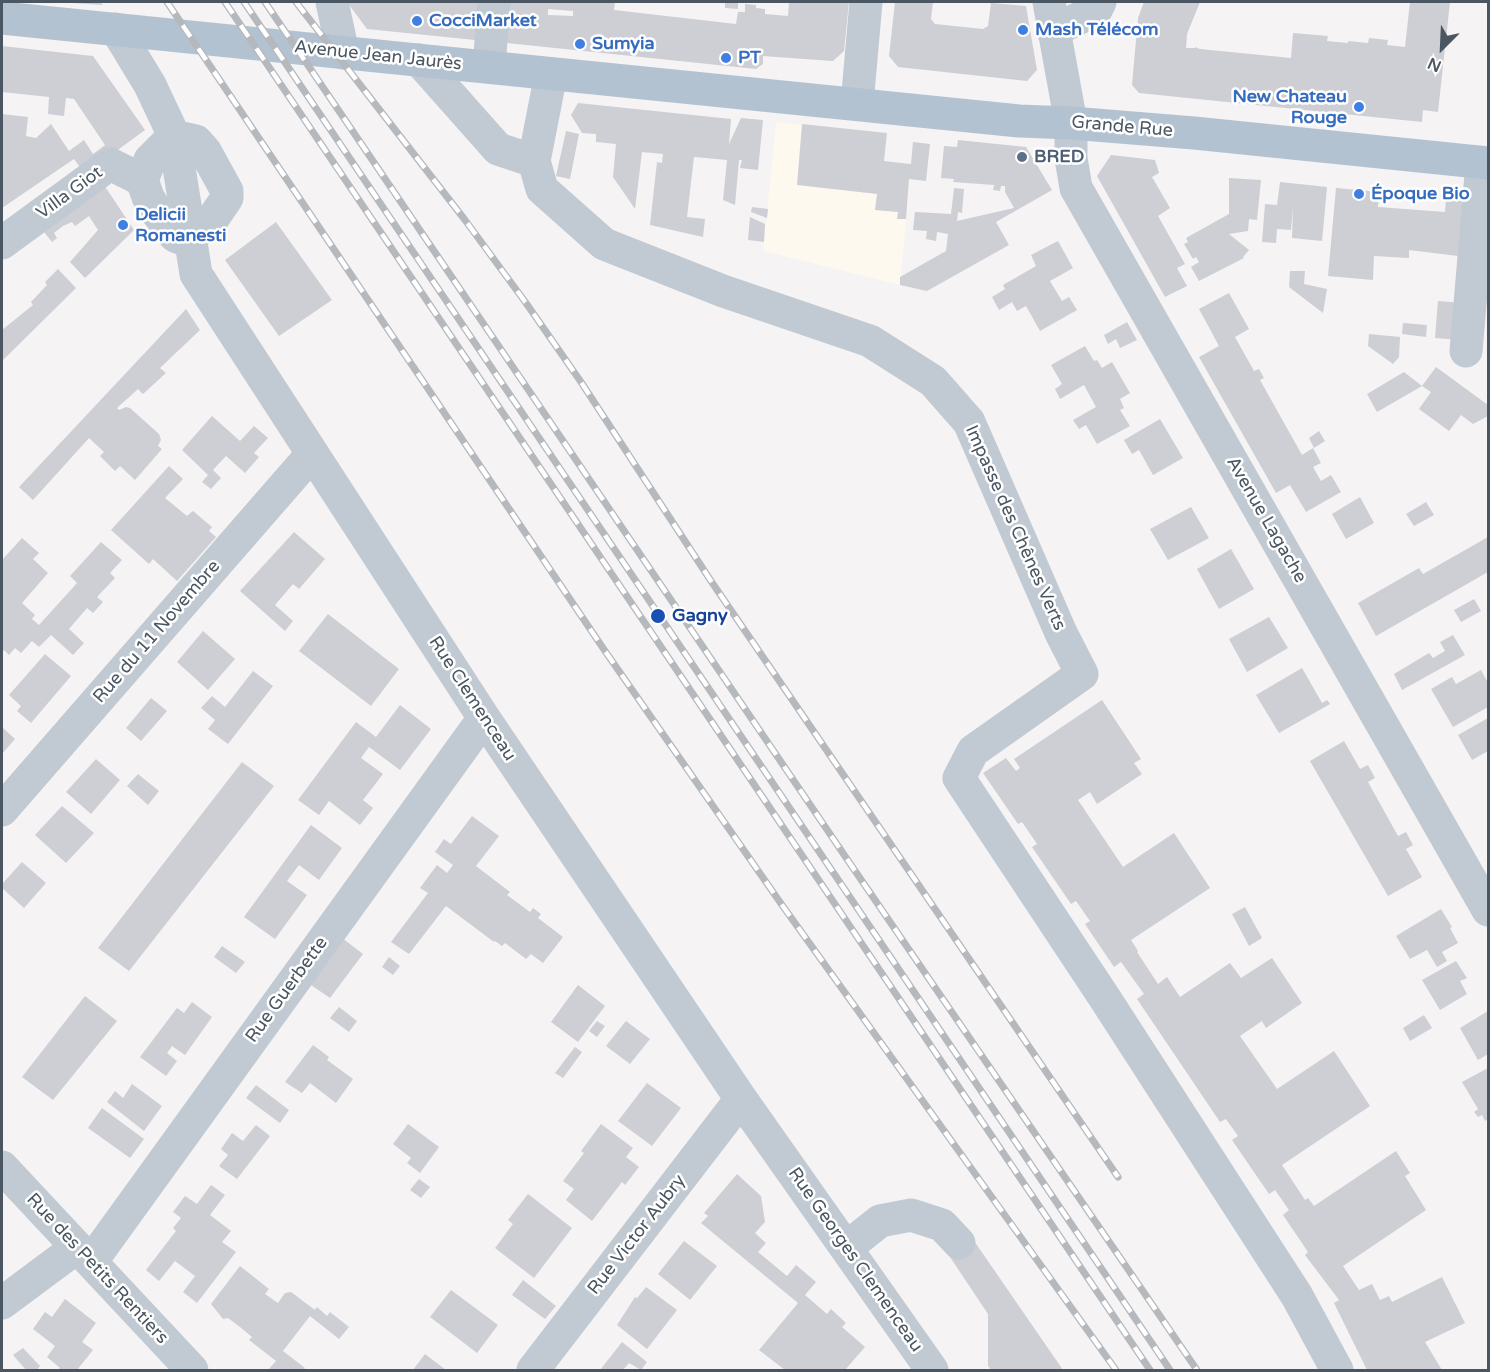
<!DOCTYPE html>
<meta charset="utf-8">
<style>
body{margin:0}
#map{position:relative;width:1490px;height:1372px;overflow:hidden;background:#f5f3f3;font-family:"Varela Round",sans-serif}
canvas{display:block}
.frame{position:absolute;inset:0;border:3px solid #4a5661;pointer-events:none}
.north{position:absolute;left:1412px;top:18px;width:60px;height:60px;-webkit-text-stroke:4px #fff;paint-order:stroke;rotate:204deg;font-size:16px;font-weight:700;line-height:24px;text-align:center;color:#4a5661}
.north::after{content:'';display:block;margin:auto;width:21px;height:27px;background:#4a5661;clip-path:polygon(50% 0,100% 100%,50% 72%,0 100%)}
</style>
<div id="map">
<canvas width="1490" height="1372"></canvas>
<div class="frame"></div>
<div class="north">N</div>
</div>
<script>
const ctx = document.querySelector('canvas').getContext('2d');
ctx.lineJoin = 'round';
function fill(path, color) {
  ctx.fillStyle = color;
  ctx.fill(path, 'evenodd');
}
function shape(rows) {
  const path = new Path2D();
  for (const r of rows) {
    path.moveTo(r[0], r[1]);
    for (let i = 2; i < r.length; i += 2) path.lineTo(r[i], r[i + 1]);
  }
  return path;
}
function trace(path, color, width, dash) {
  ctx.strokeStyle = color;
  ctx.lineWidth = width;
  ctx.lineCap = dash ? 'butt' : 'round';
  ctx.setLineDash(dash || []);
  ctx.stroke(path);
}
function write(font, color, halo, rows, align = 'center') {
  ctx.font = font + ' "Varela Round",sans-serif';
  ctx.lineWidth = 5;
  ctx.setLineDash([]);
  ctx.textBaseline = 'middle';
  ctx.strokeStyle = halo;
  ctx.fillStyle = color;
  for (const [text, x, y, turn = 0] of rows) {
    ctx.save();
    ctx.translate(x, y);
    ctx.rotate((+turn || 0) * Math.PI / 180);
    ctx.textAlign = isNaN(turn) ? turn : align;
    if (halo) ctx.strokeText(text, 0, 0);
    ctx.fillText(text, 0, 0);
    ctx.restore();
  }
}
fill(shape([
 [776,122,887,133,884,161,911,164,900,285,763,251]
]), '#fdf9ef');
fill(shape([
 [72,2,100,2,103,5,72,3],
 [347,2,478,2,475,40,367,29],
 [510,2,615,2,614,10,736,24,738,12,745,12,745,4,756,5,756,8,765,9,765,14,788,16,789,2,849,2,844,51,833,61,763,56,763,64,756,69,507,43],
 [548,9,573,11,573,16,548,15],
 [725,2,738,2,738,9,725,8],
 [895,2,933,2,931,19,935,24,983,29,988,26,991,3,1026,6,1037,70,1027,81,898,67,889,56],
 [1144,2,1200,2,1187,34,1186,48,1195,48,1195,47,1200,49,1291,58,1293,33,1328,36,1327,41,1348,43,1348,41,1368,43,1369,38,1388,40,1387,45,1405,47,1410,2,1450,2,1438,112,1423,110,1422,122,1139,93,1132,85,1138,18],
 [2,46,93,56,145,130,85,174,74,159,2,208,2,114,28,117,26,136,36,138,51,124,69,151,84,140,93,154,105,145,74,99,66,98,64,116,48,114,49,97,2,92],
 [578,103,731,119,729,144,741,118,763,120,758,170,740,168,742,160,739,160,735,205,723,200,727,160,694,157,687,217,705,219,703,237,650,225,657,162,662,163,663,154,642,152,635,209,613,177,616,144,596,142,596,134,582,133,571,115],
 [802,124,887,133,884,161,911,164,913,142,930,144,926,181,909,179,906,219,897,219,898,212,875,210,877,194,797,185],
 [566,131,579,134,570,179,556,176],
 [958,140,1026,147,1052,190,996,222,1009,245,927,291,900,285,900,277,946,251,948,234,937,232,936,241,926,239,927,231,913,230,915,212,951,214,954,188,964,189,962,213,958,212,957,221,1014,208,1005,192,1005,186,1001,186,1000,191,993,190,994,185,953,182,954,179,941,178,944,146,957,147],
 [1111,155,1155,160,1159,173,1152,177,1170,208,1158,216,1185,264,1177,268,1187,286,1165,297,1097,176],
 [1229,178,1261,180,1257,220,1249,219,1248,231,1229,234,1249,250,1243,257,1244,258,1199,281,1191,267,1199,262,1196,257,1193,259,1184,244,1188,242,1186,238,1229,214],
 [102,182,134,230,85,278,70,262,98,230,89,216,75,226,72,222,63,226,54,233,57,238,52,242,40,227],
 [1280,182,1327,187,1322,241,1292,238,1293,207,1291,230,1277,229,1276,243,1262,242,1265,204,1277,205],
 [1336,188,1379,192,1378,207,1445,212,1446,198,1471,201,1466,257,1409,250,1409,258,1374,256,1373,280,1328,276],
 [752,207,768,209,767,218,751,212],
 [750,217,765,224,764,242,748,240],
 [276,222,332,300,279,336,225,260],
 [1058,241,1073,268,1050,281,1062,301,1069,297,1077,310,1040,331,1026,306,1017,311,1012,302,999,310,992,297,1005,289,1003,285,1036,266,1031,255],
 [58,269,76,288,2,361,2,330,33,305,31,302,47,285,45,282],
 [1290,271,1305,271,1304,284,1327,289,1323,313,1289,287],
 [1229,293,1249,329,1235,337,1254,371,1259,369,1264,378,1260,380,1302,455,1313,448,1321,463,1313,467,1321,481,1331,475,1341,492,1306,512,1290,485,1276,493,1199,357,1219,346,1199,309],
 [1438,301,1463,303,1460,340,1435,338],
 [186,309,200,330,160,368,166,373,143,394,138,389,117,408,119,410,126,407,130,408,159,434,161,440,158,446,162,449,135,480,120,466,115,471,100,456,104,452,89,438,33,500,19,487],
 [1127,322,1137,340,1120,348,1116,339,1108,344,1104,335],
 [1403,323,1427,325,1426,337,1402,334],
 [1369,334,1400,337,1399,357,1393,364,1368,346],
 [1085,346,1094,361,1097,360,1102,368,1112,362,1130,393,1120,399,1124,408,1120,410,1130,426,1097,444,1086,425,1079,429,1073,420,1096,407,1084,385,1060,399,1055,389,1062,384,1051,365],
 [1436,367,1488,405,1488,416,1473,424,1461,415,1449,431,1419,409,1431,392,1422,386],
 [1404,372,1422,386,1377,412,1367,394],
 [212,416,240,441,254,426,268,438,254,453,259,457,245,473,226,456,213,470,221,478,211,489,202,482,208,475,182,450],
 [1160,419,1183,458,1153,475,1139,450,1132,454,1124,440],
 [1319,431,1325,441,1314,448,1309,438],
 [169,466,183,479,165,498,187,516,193,511,212,527,209,531,216,537,177,581,153,559,149,564,111,530],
 [1360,497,1374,523,1346,539,1332,514],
 [1426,502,1434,515,1414,526,1406,514],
 [1191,507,1209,538,1168,560,1150,529],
 [294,532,325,559,299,589,293,584,275,605,293,621,285,631,240,591],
 [1488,537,1488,572,1376,636,1358,603,1419,568,1423,574],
 [22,538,39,553,33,559,48,573,22,603,35,615,32,619,39,625,77,583,70,576,101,542,122,560,110,573,115,578,97,597,103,602,93,613,87,608,69,629,84,643,73,655,51,635,39,647,32,641,21,653,15,648,9,655,4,650,2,653,2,560],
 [1231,549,1254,589,1219,609,1197,569],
 [1474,599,1481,611,1461,622,1454,610],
 [328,614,399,669,371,706,299,651],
 [1269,617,1288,648,1247,672,1229,639],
 [203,631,235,659,208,690,177,662],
 [1453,635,1465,655,1402,690,1394,674,1429,653,1433,658,1445,651,1440,642],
 [45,654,71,676,31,723,17,711,21,706,9,695],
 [1302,668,1322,703,1327,700,1330,704,1279,733,1256,695],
 [1481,670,1488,683,1488,707,1453,727,1431,689,1452,677,1456,684],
 [253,671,273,686,228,744,208,729,215,720,201,708,212,696,225,707],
 [151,698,167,711,141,741,126,728],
 [1102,700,1141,759,1134,763,1142,774,1097,804,1090,792,1078,800,1123,867,1174,833,1210,888,1131,940,1138,951,1137,952,1158,984,1167,977,1180,997,1230,963,1241,978,1272,958,1302,1003,1266,1028,1262,1021,1240,1036,1277,1089,1334,1051,1370,1106,1282,1165,1305,1200,1308,1198,1314,1206,1396,1151,1410,1173,1405,1176,1426,1210,1343,1266,1359,1290,1372,1284,1380,1300,1389,1296,1392,1302,1442,1277,1465,1323,1425,1342,1442,1370,1367,1370,1334,1303,1339,1300,1305,1255,1308,1252,1283,1215,1289,1210,1275,1190,1269,1194,1232,1140,1238,1136,1226,1119,1220,1122,1137,999,1144,994,1121,962,1114,967,1085,924,1090,921,1076,901,1071,904,1032,847,1037,844,1022,822,1018,824,983,773,1006,758,1016,771,1020,768,1014,759],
 [400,705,431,729,400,770,369,747,361,758,383,774,363,800,373,808,360,825,329,801,319,815,298,800,356,722,376,737],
 [1488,718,1488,751,1472,760,1458,735],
 [2,727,15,739,2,754],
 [1344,741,1360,769,1368,765,1375,778,1368,782,1398,836,1406,832,1413,845,1406,849,1422,877,1388,896,1310,761],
 [96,759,120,780,91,814,66,792],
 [242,762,274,786,129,971,98,948],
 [138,774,159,791,148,805,127,786],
 [62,806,94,833,66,863,35,835],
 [472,816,499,836,476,866,510,892,507,895,530,912,533,908,541,914,538,918,563,937,543,963,531,954,526,959,505,943,502,946,495,941,494,942,446,906,409,954,391,942,428,893,420,888,437,865,447,873,453,865,435,852,444,839,451,844],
 [311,825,342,848,319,880,299,865,287,881,307,895,275,939,244,917],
 [22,862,46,883,24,908,2,888,2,884],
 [1245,907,1262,938,1249,946,1232,914],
 [1441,909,1452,927,1450,928,1458,943,1442,952,1447,961,1437,967,1427,950,1410,959,1396,936],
 [342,938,363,954,330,998,308,983],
 [222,946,245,962,236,973,214,957],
 [389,957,400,966,393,975,382,967],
 [1456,961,1467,978,1460,981,1467,994,1440,1010,1422,980],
 [578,985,605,1006,578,1042,551,1022],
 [85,996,117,1021,53,1100,22,1077],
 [192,1002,212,1017,185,1055,172,1046,167,1053,177,1061,166,1076,140,1057,177,1008,184,1013],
 [339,1007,357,1021,349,1032,330,1018],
 [1488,1011,1488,1054,1478,1060,1460,1028],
 [1424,1015,1432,1028,1410,1041,1403,1028],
 [597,1021,605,1026,597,1037,589,1031],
 [626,1021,650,1039,630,1064,606,1046],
 [313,1045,329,1057,327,1060,353,1079,336,1103,310,1083,302,1093,285,1082],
 [575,1047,582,1052,563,1078,555,1073],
 [1488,1068,1488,1119,1485,1121,1482,1115,1478,1117,1474,1112,1478,1109,1462,1082],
 [647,1083,681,1108,652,1146,618,1121],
 [132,1084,162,1106,144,1131,107,1102,115,1091,123,1098],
 [256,1085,289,1110,280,1123,246,1098],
 [102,1108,144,1139,130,1158,88,1128],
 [408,1124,439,1147,420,1173,407,1163,411,1158,393,1144],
 [601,1124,633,1148,626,1157,639,1167,625,1185,622,1182,592,1221,566,1200,574,1189,563,1181,584,1153,581,1151],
 [256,1125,270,1136,237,1179,219,1166,228,1155,221,1149,232,1133,243,1141],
 [737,1174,761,1196,765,1222,755,1233,766,1243,758,1252,787,1276,796,1265,816,1282,805,1295,827,1314,831,1309,846,1323,842,1327,865,1347,845,1370,785,1370,759,1350,798,1303,701,1223,708,1216,704,1213],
 [419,1179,430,1187,421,1198,410,1190],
 [211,1185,225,1195,210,1215,231,1231,222,1242,236,1252,197,1303,183,1292,195,1276,175,1261,159,1281,146,1270,176,1231,173,1228,181,1218,173,1212,185,1196,197,1204],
 [528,1194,572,1228,534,1278,495,1248,513,1224,508,1220],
 [970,1235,1063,1370,991,1370,988,1366,988,1314,946,1251],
 [684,1241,717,1266,690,1300,658,1274],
 [240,1266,269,1289,265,1294,278,1303,285,1293,291,1292,315,1310,317,1307,327,1316,330,1312,349,1327,339,1339,310,1316,283,1351,305,1368,303,1370,268,1370,276,1361,249,1340,252,1337,240,1327,228,1318,223,1319,211,1304],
 [523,1280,556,1306,545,1319,512,1295],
 [646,1287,677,1310,647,1349,617,1325,635,1297,637,1298],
 [451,1290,498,1325,477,1353,430,1317],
 [65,1299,96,1323,82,1342,93,1350,77,1370,58,1370,60,1368,47,1357,55,1346,33,1329,45,1312,52,1317],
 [622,1342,647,1362,641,1370,629,1363,623,1370,600,1370],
 [23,1348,40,1366,37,1370,26,1370,13,1355],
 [425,1354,446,1370,413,1370]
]), '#cdcfd5');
trace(shape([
 [332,2,343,53],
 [1049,2,1071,123,1071,158,1076,188,1488,910],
 [116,29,150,85,174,136,196,274,484,718,741,1099,932,1370],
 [1053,31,1096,10,1100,2],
 [419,60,498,149,534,161],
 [489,67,494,2],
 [551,74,534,161,542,189,604,244,723,291,870,341,933,381,969,422,1061,633,1082,674,973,751,959,778,1106,1000,1297,1296,1337,1370],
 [857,104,866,2],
 [174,136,196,141,205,151,227,191,227,198,214,217,190,238,183,239,175,236,158,214,148,197,142,180,150,160,174,136],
 [2,243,110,164,142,180],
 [1466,351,1482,163],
 [2,810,312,454],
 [2,1167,192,1370],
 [846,1248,880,1221,911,1215,942,1225,959,1243],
 [91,1262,484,718],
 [2,1303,76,1248],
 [533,1370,741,1099]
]), '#c1cad2', 33);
trace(shape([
 [2,18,1019,121,1071,123,1194,133,1488,163]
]), '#b3c2d1', 33);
const rail = shape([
 [167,2,605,651,782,905,1116,1370],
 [225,2,1150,1370],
 [244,2,1170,1370],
 [265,2,849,862,1197,1370],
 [296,2,465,220,526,303,581,382,711,581,1118,1177]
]);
trace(rail, '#b5b8bd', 7);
trace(rail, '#fff', 4.5, [14]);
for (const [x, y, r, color] of [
 [417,21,6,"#3f7fe0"],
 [1023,30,6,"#3f7fe0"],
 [580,44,6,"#3f7fe0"],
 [726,58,6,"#3f7fe0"],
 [1359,107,6,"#3f7fe0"],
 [1022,157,6,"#5c6f8a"],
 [1359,194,6,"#3f7fe0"],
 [123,225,6,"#3f7fe0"],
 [658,616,8,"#1a4fb4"]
]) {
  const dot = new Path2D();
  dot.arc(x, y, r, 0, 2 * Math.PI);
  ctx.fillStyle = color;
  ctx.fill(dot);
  trace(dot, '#fff', 2);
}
write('bold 18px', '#366cbe', '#fff', [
 ["CocciMarket",429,21],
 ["Mash Télécom",1035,30],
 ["Sumyia",592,44],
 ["PT",738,58],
 ["New Chateau",1347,97,"right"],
 ["Rouge",1347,118,"right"],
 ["Époque Bio",1371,194],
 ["Delicii",135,215],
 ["Romanesti",135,236]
], 'left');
write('18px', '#4a5661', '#fff', [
 ["Avenue Jean Jaurès",378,56,6],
 ["Grande Rue",1122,127,5],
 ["Villa Giot",70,193,-36],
 ["Avenue Lagache",1266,520,60],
 ["Impasse des Chênes Verts",1015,528,66],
 ["Rue du 11 Novembre",157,632,-49],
 ["Rue Clemenceau",472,699,57],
 ["Rue Guerbette",287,990,-54],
 ["Rue Victor Aubry",637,1235,-52],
 ["Rue Georges Clemenceau",855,1260,55],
 ["Rue des Petits Rentiers",97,1269,47]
]);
write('bold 18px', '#4e5e75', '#fff', [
 ["BRED",1034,157]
], 'left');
write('bold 18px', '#164399', '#fff', [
 ["Gagny",672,616]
], 'left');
</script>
